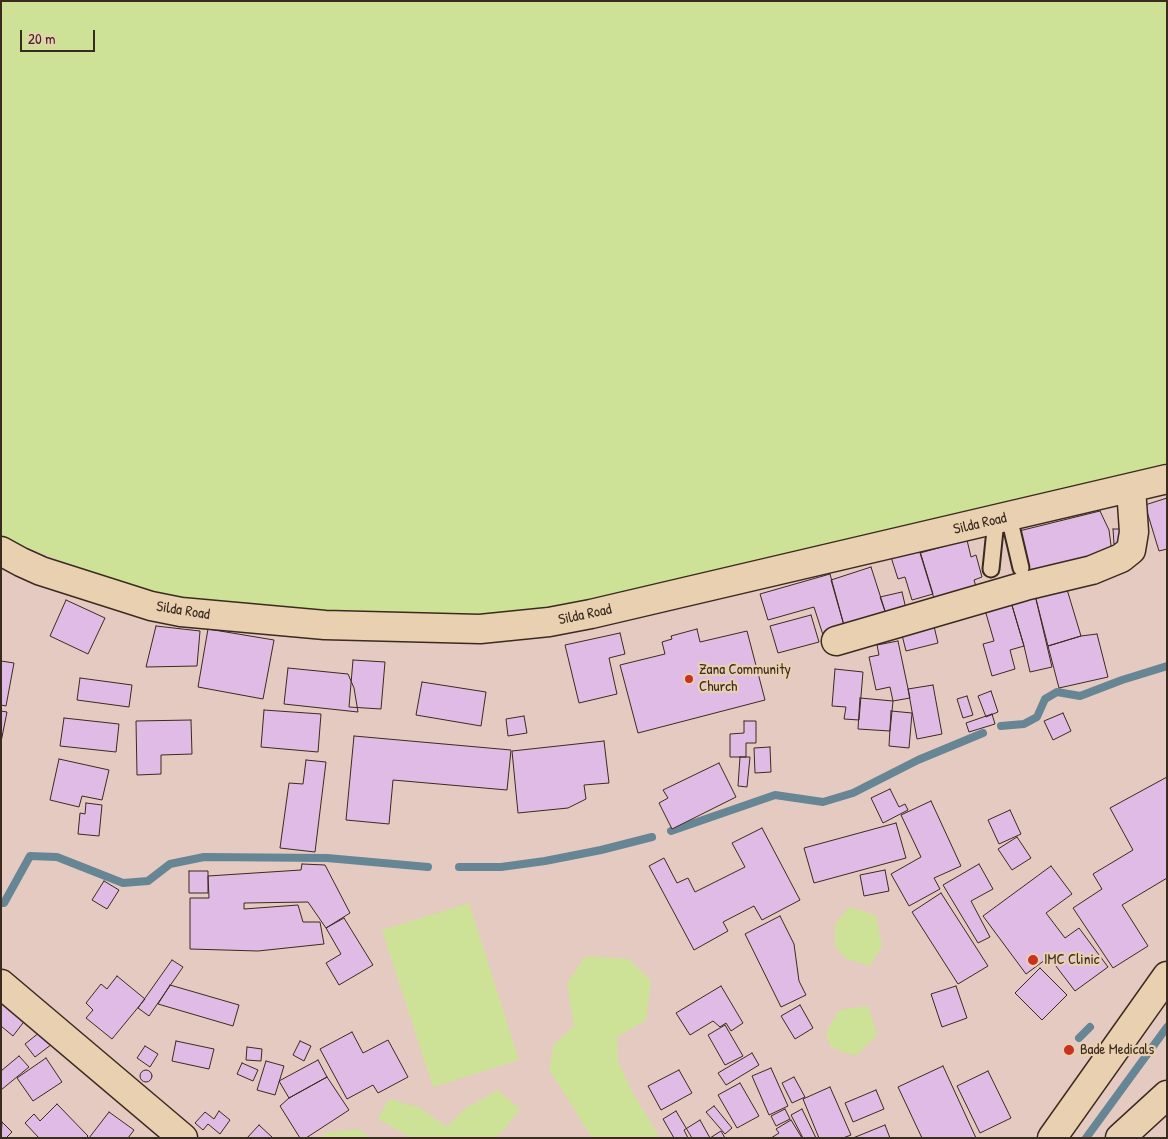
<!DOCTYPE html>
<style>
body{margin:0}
#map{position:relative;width:1168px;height:1139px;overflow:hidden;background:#e5cac1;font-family:"Patrick Hand",sans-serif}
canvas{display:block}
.frame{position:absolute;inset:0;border:2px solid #3b2a1e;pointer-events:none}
.scale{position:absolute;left:20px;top:30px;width:75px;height:22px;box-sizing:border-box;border:2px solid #3b2a1e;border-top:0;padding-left:6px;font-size:15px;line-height:18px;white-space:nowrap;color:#3b2a1e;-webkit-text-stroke:4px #e8d0b1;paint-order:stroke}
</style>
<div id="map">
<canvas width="1168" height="1139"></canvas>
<div class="frame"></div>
<div class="scale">20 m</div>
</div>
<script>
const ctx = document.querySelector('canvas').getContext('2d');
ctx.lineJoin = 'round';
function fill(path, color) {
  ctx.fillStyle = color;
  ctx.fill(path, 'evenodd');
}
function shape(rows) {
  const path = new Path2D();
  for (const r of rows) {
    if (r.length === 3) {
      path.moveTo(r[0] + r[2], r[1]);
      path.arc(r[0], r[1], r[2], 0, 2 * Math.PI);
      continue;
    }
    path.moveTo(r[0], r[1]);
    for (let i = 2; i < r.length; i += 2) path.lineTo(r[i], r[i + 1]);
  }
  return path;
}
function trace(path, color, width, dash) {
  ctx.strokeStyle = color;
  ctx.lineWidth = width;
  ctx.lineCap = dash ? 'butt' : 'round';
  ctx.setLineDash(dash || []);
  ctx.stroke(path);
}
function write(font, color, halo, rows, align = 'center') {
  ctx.font = font + ' "Patrick Hand",sans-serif';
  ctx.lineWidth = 4.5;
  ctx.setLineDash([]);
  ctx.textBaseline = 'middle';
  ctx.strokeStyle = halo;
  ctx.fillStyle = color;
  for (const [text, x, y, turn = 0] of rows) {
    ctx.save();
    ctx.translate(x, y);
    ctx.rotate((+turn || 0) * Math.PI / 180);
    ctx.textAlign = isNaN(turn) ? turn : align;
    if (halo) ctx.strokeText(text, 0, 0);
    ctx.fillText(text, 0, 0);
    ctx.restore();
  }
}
fill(shape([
 [1,1,1167,1,1167,465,963,519,735,571,527,613,461,623,335,618,147,595,1,537],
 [469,903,519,1060,433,1087,382,930],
 [849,907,876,915,882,946,870,966,845,958,835,946,835,924],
 [585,956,629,959,651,981,646,1020,617,1037,618,1062,634,1095,660,1138,592,1138,549,1069,554,1044,574,1026,567,984],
 [868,1006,877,1035,856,1056,843,1052,830,1046,826,1033,839,1010],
 [498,1090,520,1109,503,1131,493,1138,412,1138,378,1119,389,1099,419,1107,447,1127,466,1108],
 [357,1129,372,1138,320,1138,326,1133]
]), '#cde297');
trace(shape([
 [1001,726,1024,724,1037,717,1045,699,1057,692,1080,696,1122,680,1167,666],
 [671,831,775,795,823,802,853,793,918,760,983,733],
 [459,867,501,867,545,861,601,850,652,837],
 [1,903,4,903,30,856,57,857,123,883,148,881,170,864,204,857,327,858,428,867],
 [1079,1038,1090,1027],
 [1086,1138,1167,1027]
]), '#678695', 8);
const building = shape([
 [1167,498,1167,549,1159,551,1145,505,1167,498],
 [1100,511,1109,530,1111,545,1107,555,1032,581,1019,531,1100,511],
 [1113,529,1124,529,1125,543,1114,544,1113,529],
 [967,540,971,557,976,555,982,577,974,580,978,593,936,605,920,553,967,540],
 [919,548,933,594,912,600,905,577,898,579,891,557,919,548],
 [871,567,887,617,845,629,831,580,871,567],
 [830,574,845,629,823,635,814,607,768,620,760,594,830,574],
 [1066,586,1081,636,1048,646,1035,595,1066,586],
 [902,592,907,613,887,617,880,597,902,592],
 [1035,595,1052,667,1030,672,1024,646,1011,602,1035,595],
 [66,600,105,618,88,654,50,636,66,600],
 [1011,602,1024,646,1010,650,1015,669,992,676,983,644,994,641,985,610,1011,602],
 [811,615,819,642,778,653,770,626,811,615],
 [933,622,938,643,906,651,901,631,933,622],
 [156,626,200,631,197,666,146,667,156,626],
 [208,629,274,640,263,699,198,687,208,629],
 [697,629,700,642,747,631,765,700,638,733,620,665,665,654,662,642,672,639,671,636,697,629],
 [620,633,625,654,609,658,617,694,579,703,565,645,620,633],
 [1097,634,1108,677,1059,688,1048,646,1081,636,1097,634],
 [898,641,910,698,893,701,890,687,876,690,869,657,879,655,877,645,898,641],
 [353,660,385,662,381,709,349,707,353,660],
 [1,661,14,663,6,706,1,705,1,661],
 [288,668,348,674,354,688,358,712,284,704,288,668],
 [835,669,863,672,859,720,844,719,846,707,832,706,835,669],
 [80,678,132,685,129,707,77,700,80,678],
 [422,682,486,692,481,726,416,715,422,682],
 [933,685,942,734,917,739,908,689,933,685],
 [991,691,998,712,986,717,978,696,991,691],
 [967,696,973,715,963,718,957,699,967,696],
 [860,698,893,701,890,731,858,729,860,698],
 [264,710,321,714,318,752,261,747,264,710],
 [1,711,7,712,1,742,1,711],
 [891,711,912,713,909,748,889,746,891,711],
 [1063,713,1071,731,1053,740,1044,721,1063,713],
 [992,714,995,724,969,732,966,723,992,714],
 [524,716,527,733,508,736,506,719,524,716],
 [64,718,119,724,116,752,60,746,64,718],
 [191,720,192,754,161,755,161,774,137,775,136,721,191,720],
 [744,721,756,721,756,743,746,743,746,757,730,757,730,734,744,733,744,721],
 [354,736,511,750,507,790,393,780,389,824,346,820,354,736],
 [604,741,609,783,584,785,586,799,568,808,518,813,512,751,604,741],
 [770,747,771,772,755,773,754,748,770,747],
 [740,757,750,757,747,787,738,786,740,757],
 [59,759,109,770,102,800,82,796,79,807,50,800,59,759],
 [306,760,326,762,315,852,280,848,289,783,303,784,306,760],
 [719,763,736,797,672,829,659,803,668,798,663,790,719,763],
 [1167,777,1167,878,1122,905,1148,946,1113,968,1073,908,1102,889,1093,874,1133,850,1110,808,1167,777],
 [890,789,899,807,905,804,908,810,883,823,871,798,890,789],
 [931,801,961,866,934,878,940,889,909,906,891,874,921,857,901,815,931,801],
 [86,803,102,805,99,836,78,834,80,813,85,814,86,803],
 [1010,810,1021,834,999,844,988,820,1010,810],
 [896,823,906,858,814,883,804,848,896,823],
 [762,828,800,900,762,920,754,906,723,922,728,931,694,950,649,866,664,858,677,883,688,878,695,892,745,867,732,843,762,828],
 [1017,837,1031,858,1012,870,998,849,1017,837],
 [302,864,325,865,350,913,326,928,308,902,244,903,244,909,298,905,303,922,320,922,324,944,258,951,190,949,190,898,209,898,208,876,301,870,302,864],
 [979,864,993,889,971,901,990,937,978,943,943,885,979,864],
 [1051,866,1072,894,1046,913,1065,938,1079,928,1108,967,1075,991,1049,957,1026,974,983,916,1051,866],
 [885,870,889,891,864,896,860,875,885,870],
 [189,871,208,871,208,893,189,893,189,871],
 [104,881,119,890,107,909,92,900,104,881],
 [941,893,988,966,958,984,912,912,941,893],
 [780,916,794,944,799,981,806,995,781,1007,745,934,780,916],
 [344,918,373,965,339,985,326,963,341,954,326,928,344,918],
 [172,960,183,967,149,1016,138,1008,172,960],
 [1040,968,1067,995,1042,1020,1015,993,1040,968],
 [117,976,145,999,112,1039,86,1018,93,1010,86,1003,101,984,107,989,117,976],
 [170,985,239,1005,233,1026,158,1004,170,985],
 [721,986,743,1023,731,1031,726,1023,720,1027,713,1021,690,1035,676,1013,721,986],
 [956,986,967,1018,942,1027,931,994,956,986],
 [1,998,26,1019,13,1036,1,1026,1,998],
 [800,1005,813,1028,795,1039,781,1016,800,1005],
 [725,1025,743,1056,725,1065,708,1035,725,1025],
 [45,1028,56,1041,35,1057,25,1044,45,1028],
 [352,1032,363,1053,388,1040,408,1077,378,1093,373,1085,347,1099,320,1049,352,1032],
 [176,1041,214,1049,209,1069,172,1061,176,1041],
 [300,1041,311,1046,304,1061,293,1055,300,1041],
 [145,1046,158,1054,150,1067,137,1058,145,1046],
 [247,1047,262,1049,261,1061,246,1060,247,1047],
 [752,1053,759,1065,726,1085,718,1073,752,1053],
 [19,1056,29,1067,1,1090,1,1071,19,1056],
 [46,1058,62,1082,33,1101,17,1078,46,1058],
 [318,1060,327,1077,289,1098,279,1081,318,1060],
 [266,1061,284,1066,275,1095,257,1090,266,1061],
 [242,1063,258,1070,253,1081,237,1074,242,1063],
 [943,1066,976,1138,922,1138,898,1087,943,1066],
 [771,1068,788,1106,769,1115,752,1076,771,1068],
 [146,1076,6],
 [679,1070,692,1093,661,1110,648,1086,679,1070],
 [988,1071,1011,1118,980,1133,957,1086,988,1071],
 [327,1077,349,1110,306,1138,300,1138,280,1106,289,1098,327,1077],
 [794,1077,805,1097,792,1103,782,1083,794,1077],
 [740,1083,759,1116,737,1128,718,1095,740,1083],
 [830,1087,851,1135,843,1138,819,1138,803,1099,830,1087],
 [876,1090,884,1109,853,1122,845,1103,876,1090],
 [57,1104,88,1136,86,1138,39,1138,25,1123,34,1114,40,1121,57,1104],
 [714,1106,732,1128,725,1134,706,1112,714,1106],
 [785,1109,790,1119,776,1126,771,1116,785,1109],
 [802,1109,816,1138,803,1138,791,1115,802,1109],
 [219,1111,230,1120,220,1134,208,1124,203,1130,195,1123,205,1112,214,1119,219,1111],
 [676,1111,692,1138,674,1138,663,1119,676,1111],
 [109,1112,134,1130,128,1138,89,1138,109,1112],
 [700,1120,710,1138,721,1131,725,1138,688,1138,684,1130,700,1120],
 [791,1120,802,1138,771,1138,779,1133,776,1129,791,1120],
 [2,1122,12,1132,6,1138,1,1138,2,1122],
 [259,1125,273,1138,247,1138,259,1125],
 [885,1125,890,1138,853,1138,885,1125]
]);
fill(building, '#dfbbe5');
trace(building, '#3b2a1e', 1);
const service = shape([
 [1009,517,1021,568],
 [991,569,996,520]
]);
const minor = shape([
 [1,551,21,562,41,571,151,606,181,612,325,625,480,629,549,622,591,614,1167,479],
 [836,641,1025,586,1092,570,1121,558,1131,550,1134,532,1131,488],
 [1,984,183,1138],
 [1120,1138,1167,1095]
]);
const primary = shape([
 [1052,1138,1167,976]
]);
trace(service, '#3b2a1e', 19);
trace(minor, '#3b2a1e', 31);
trace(primary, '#3b2a1e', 31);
trace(service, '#e8d0b1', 15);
trace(minor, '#e8d0b1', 28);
trace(primary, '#e8d0b1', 28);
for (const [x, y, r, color] of [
 [689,679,5,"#c8321e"],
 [1033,960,6,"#c8321e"],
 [1069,1050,6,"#c8321e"]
]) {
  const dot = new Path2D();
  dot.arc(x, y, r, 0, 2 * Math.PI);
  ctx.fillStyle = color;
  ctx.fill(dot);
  trace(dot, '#e8d0b1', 2);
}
write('15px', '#3b2a1e', '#e8d0b1', [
 ["Silda Road",980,524,-13],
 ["Silda Road",183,611,9],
 ["Silda Road",585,615,-12]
]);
write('15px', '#3b2a1e', '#e8d0b1', [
 ["Zana Community",699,670],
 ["Church",699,687],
 ["IMC Clinic",1044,960],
 ["Bade Medicals",1080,1050]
], 'left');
</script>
